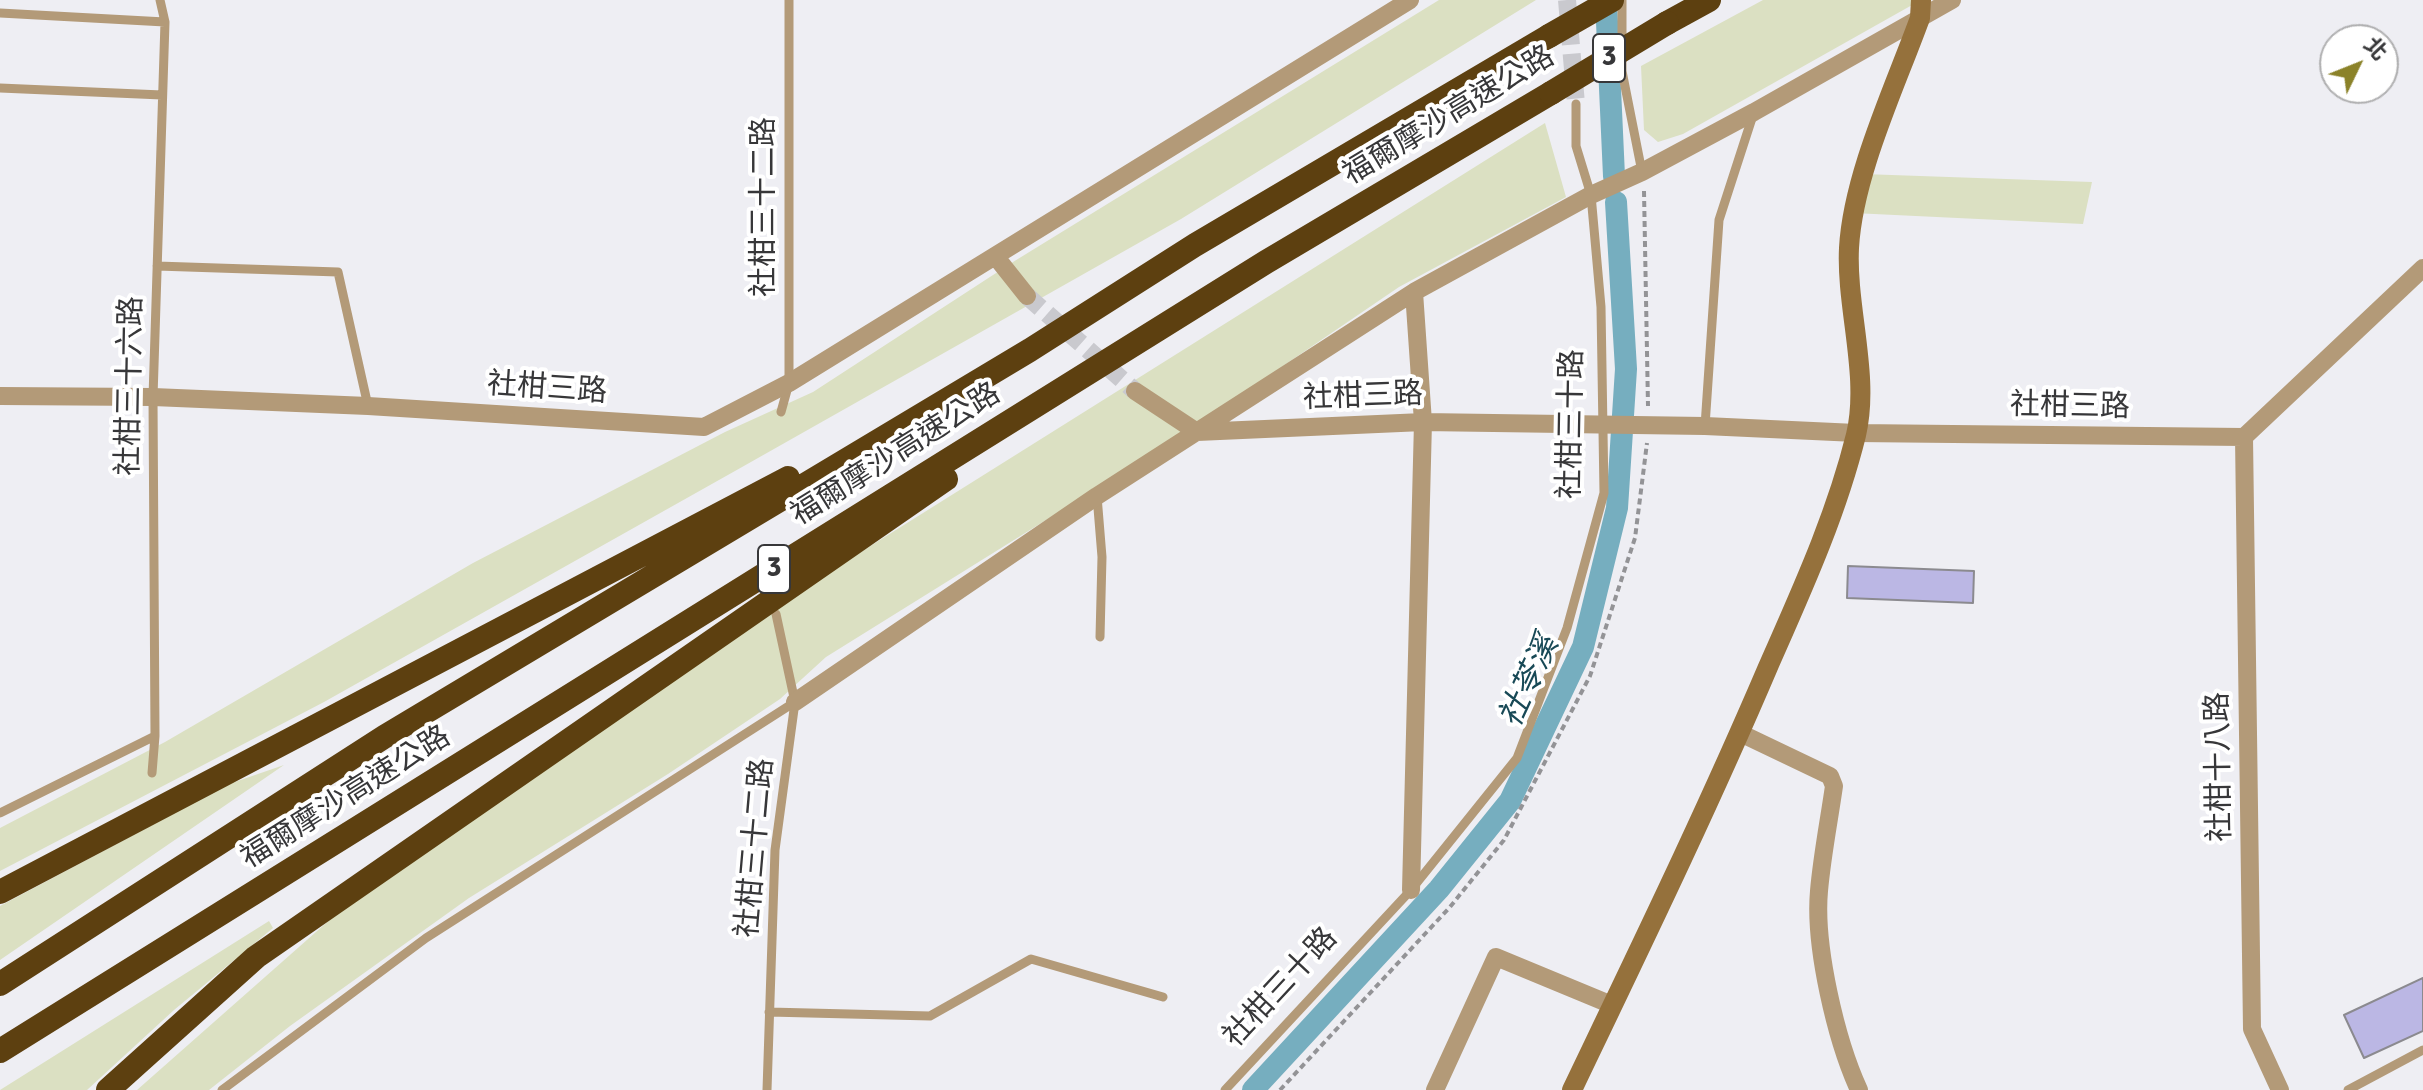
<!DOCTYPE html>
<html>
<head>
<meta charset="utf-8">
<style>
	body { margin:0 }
	#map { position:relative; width:2423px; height:1090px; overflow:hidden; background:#eeeef3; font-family:Signika,"Noto Sans TC",sans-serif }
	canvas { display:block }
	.north { position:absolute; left:2319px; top:24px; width:80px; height:80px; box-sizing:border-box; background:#fff; border:2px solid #afafb0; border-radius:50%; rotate:47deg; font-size:22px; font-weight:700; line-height:32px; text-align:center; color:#373739 }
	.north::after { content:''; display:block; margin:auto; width:28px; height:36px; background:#8b8229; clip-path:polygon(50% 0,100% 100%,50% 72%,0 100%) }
</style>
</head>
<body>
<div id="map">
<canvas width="2423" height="1090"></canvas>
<div class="north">北</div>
</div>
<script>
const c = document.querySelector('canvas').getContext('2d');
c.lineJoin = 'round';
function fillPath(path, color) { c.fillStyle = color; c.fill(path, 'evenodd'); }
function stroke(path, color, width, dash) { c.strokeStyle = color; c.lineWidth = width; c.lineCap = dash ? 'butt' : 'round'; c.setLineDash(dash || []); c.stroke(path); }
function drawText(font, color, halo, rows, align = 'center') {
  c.font = font + ' Signika,"Noto Sans TC",sans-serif'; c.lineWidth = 8; c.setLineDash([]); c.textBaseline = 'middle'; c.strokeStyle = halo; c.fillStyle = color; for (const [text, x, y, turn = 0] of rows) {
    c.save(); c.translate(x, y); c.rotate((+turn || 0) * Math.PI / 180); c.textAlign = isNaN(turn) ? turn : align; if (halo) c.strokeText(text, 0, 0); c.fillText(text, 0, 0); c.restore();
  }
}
const green = new Path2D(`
	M1439,0H1536L1181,219L735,471L324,702L0,871V828L165,742L473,563L725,432L813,392L1013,262Z
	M1763,0H1921L1683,134L1658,142L1644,130L1641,66Z
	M1545,123L1566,197L1399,287L1173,441L826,657L780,699L668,774L469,898L290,1026L209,1090H137L359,894L679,666Z
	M1863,174L2092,182L2083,224L1853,213Z
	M284,765L0,960V906L229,784Z
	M269,921L273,928L174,1010L87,1090H0Z`);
const canal = new Path2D(`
	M1606,0L1614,176
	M1253,1090L1439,889L1510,801L1583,647L1617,508L1626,369L1616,202`);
const building = new Path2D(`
	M1848,566L1974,571L1973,603L1847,598Z
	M2423,978V1031L2364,1058L2344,1015Z`);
const streetTunnel = new Path2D(`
	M1567,0L1576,104
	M1027,296L1135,391`);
const path = new Path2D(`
	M1644,191L1648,406
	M1280,1090L1450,907L1504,840L1590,676L1635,538L1647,443`);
const lane = new Path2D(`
	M1622,0V71L1642,172
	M0,13L165,22
	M0,88L162,95
	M157,266L338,272L368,406
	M781,412L789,383V0
	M1705,426L1719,220L1753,115
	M1097,496L1102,557L1100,637
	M152,773L155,736L153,397L165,22L160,0
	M0,813L155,736
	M769,1012L930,1016L1031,959L1163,997
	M222,1090L426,938L795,702
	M767,1090L775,850L795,702L776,614
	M1225,1090L1411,890L1517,758L1567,628L1604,493L1601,307L1591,195L1576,146V104
	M2348,1090L2423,1050`);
const street = new Path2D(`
	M996,257L1027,296
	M1135,391L1197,432L1423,422L1705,426L1856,433L2244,437L2423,268
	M0,396L153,397L368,406L704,427L789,383L1410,0
	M2244,437L2252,1029L2280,1090
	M795,702L1097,496L1414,292L1591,195L1642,172L1754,112L1952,0
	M1740,733L1830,776L1834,786C1829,821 1822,856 1819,891C1814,946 1836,1040 1859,1090
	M1411,890L1423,422L1414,292
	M1435,1090L1496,957L1612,1005`);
const secondary = new Path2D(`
	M1572,1090C1639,950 1707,810 1768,667C1801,592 1836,516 1856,435C1870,376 1846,308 1849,248C1853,175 1895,87 1920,18L1921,0`);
const highway = new Path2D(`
	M1667,23L1709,0
	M0,892L788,478
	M0,984L384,737L1030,350L1195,245L1549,36
	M0,1051L1266,262L1551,93
	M108,1090L256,957L946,479`);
const highwayBridge = new Path2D(`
	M1549,36L1612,0
	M1551,93L1667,23`);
const shields = [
	[1609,58,32],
	[774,569,32]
];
const shieldNames = [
	["3",1609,58],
	["3",774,569]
];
const streetNames = [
	["福爾摩沙高速公路",1449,116,-31],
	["社柑三十二路",765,207,-90],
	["社柑三十六路",131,386,-89],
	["社柑三路",547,389,4],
	["社柑三路",1363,397,-2],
	["社柑三路",2070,407,1],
	["社柑三十路",1572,424,-89],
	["福爾摩沙高速公路",896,455,-32],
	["社柑十八路",2220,767,-91],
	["福爾摩沙高速公路",346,798,-32],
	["社柑三十二路",756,848,-85],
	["社柑三十路",1281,988,-47]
];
const waterNames = [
	["社苓溪",1530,682,-65]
];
fillPath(green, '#dbe0c2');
stroke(canal, '#76aebf', 22);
fillPath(building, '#bbb7e4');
stroke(building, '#8b8a8f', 2);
stroke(streetTunnel, '#c9c9ce', 18, [18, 9]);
stroke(path, '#939396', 4, [6, 4]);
stroke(lane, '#b39a78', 9);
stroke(street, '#b39a78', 18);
stroke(secondary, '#95713c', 20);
stroke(highway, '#5d4010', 24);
stroke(highwayBridge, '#5d4010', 24);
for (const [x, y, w] of shields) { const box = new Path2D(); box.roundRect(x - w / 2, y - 24, w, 48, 6); c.fillStyle = '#fff'; c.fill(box); stroke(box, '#373739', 2); }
drawText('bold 28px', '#373739', null, shieldNames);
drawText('30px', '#373739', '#fff', streetNames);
drawText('italic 32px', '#184956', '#fff', waterNames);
</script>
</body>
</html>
